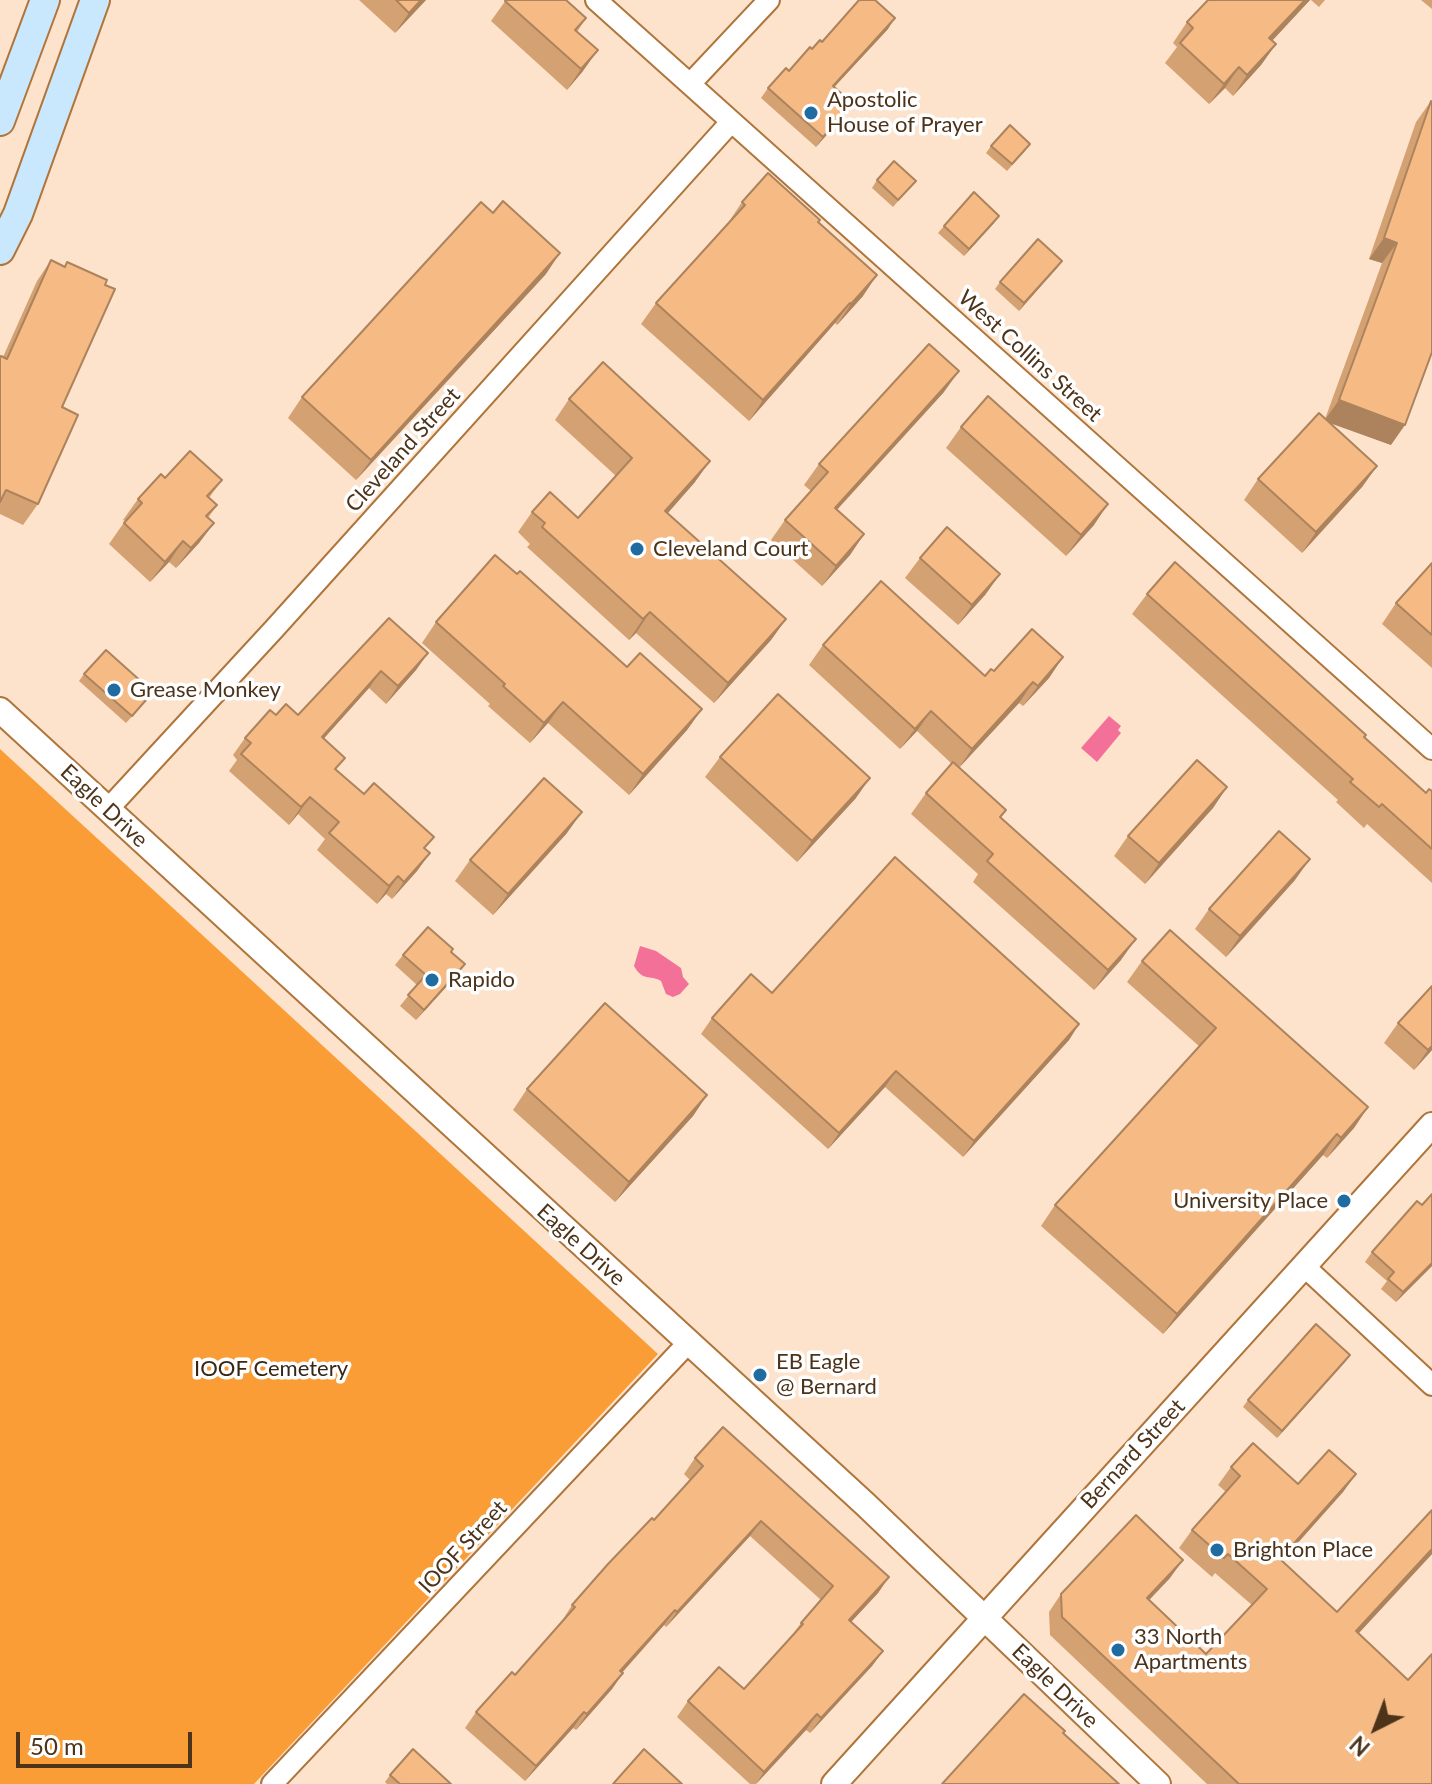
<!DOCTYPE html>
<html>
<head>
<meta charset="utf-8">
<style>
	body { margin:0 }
	#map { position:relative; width:1432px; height:1784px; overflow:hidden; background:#fde3cc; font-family:Lato,sans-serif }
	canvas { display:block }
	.north { position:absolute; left:1336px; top:1688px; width:80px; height:80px; -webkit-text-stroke:6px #fff; paint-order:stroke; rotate:222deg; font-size:22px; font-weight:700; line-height:32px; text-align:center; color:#4c331a }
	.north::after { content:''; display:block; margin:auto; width:28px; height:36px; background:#4c331a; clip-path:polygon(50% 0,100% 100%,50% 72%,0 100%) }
	.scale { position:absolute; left:16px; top:1732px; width:176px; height:36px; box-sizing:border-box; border:4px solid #4c331a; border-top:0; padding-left:10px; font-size:24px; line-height:28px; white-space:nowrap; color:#4c331a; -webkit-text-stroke:6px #fff; paint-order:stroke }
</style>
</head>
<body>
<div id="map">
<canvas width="1432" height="1784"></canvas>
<div class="north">N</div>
<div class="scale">50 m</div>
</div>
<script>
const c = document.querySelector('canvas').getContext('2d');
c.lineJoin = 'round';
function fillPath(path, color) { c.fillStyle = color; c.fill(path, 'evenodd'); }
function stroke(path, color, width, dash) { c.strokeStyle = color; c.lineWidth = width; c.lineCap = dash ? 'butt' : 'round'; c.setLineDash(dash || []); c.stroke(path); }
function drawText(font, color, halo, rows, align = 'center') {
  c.font = font + ' Lato,sans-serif'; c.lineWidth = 7; c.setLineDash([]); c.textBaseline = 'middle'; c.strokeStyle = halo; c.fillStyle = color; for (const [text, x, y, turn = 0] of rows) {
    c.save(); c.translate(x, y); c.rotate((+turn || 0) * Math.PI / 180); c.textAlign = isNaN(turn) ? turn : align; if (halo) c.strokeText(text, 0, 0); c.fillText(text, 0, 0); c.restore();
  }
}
const green = new Path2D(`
	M0,749L658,1354L254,1784H0Z`);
const water = new Path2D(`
	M1109,716L1121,726L1118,730L1121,733L1097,762L1081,748Z
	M640,946L656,951L681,968L683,977L689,984L680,994L673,997L666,994L661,981C649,974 643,982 634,966Z`);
const minor = new Path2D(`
	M596,0L1432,749
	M690,84L769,0
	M109,808L275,628L731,122
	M1305,1267L1432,1385
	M272,1784L688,1343`);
const tertiary = new Path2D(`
	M0,710L865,1504L1158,1784
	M834,1784L1432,1125`);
const secondary = new Path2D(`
	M0,121L45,0
	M0,250L18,214L95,0`);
const wall = new Path2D(`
	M359,0H426L395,33Z
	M506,0L586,18L577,32L583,71L567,90L491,21Z
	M1208,0H1310L1272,41L1276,44L1261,65L1233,96L1225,88L1209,104L1165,63L1177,47L1173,43L1187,22Z
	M1311,0H1325L1319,7Z
	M1421,0H1432V9Z
	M888,29L834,87L845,114L816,147L761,98L768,88L789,71L812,49L822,42Z
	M1431,101L1391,445L1329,422L1377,466L1362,487L1302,553L1244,500L1258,479L1325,419L1382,263L1369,259L1416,122Z
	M991,146L1025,151L1007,171L986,153Z
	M877,180L916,181L893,207L872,188Z
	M742,202L818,222L863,296L837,325L835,323L749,421L641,324L656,303L728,223Z
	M994,223L964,256L938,233L944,226Z
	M51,260L64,266L67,262L62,407L38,504L23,525L0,514V356L3,357L37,281Z
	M1062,261L1019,311L995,289L1000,282Z
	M546,274L356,480L288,418L302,397Z
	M944,392L837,510L864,534L850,555L822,586L771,540L785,520L811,491L804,485L819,464Z
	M569,399L695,482L668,513L786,619L771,640L714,703L636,633L629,640L527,547L530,544L518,532L532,512L578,518L616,476L555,420Z
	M961,427L1094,525L1066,556L946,448Z
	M165,478L222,480L209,498L217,505L208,518L214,523L199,543L176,568L169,562L150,582L109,544L125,521L123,520L138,499Z
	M920,558L1000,574L985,595L958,625L905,578Z
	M1432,563V668L1382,624L1396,603Z
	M517,574L627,667L702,709L687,730L629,795L548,723L530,743L488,706L490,704L422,643L436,622Z
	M1147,594L1364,737L1426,793L1432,791V883L1367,824L1364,828L1336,802L1338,800L1132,614Z
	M389,618L428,653L416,670L386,704L369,688L324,738L337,770L430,853L417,871L392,899L386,894L377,904L317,850L325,839L298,814L289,825L229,771L237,760L233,755L245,738L276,715H298Z
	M823,645L985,676L994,671L1063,657L1049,678L1023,706L1019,703L959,767L1006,810L1001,817L1121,960L1094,990L973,882L978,874L911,814L926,793L952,764L917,731L900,749L809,665Z
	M84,674L148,699L126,723L79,681Z
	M720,757L856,798L797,862L705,777Z
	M1227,787L1213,808L1145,884L1114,856L1128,836Z
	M567,833L493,915L455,881L470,860Z
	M1295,880L1226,957L1195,929L1209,909Z
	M403,955L457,975L416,1020L400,1006L417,985L395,965Z
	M1142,961L1368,1107L1354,1128L1327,1158L1323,1155L1163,1334L1041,1226L1055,1205L1200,1047L1127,982Z
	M772,993L1079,1024L1069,1040L963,1157L885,1087L828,1149L701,1034L712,1018Z
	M1398,1023L1432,1050L1414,1070L1384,1043Z
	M527,1089L707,1095L693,1116L615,1202L513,1110Z
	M1372,1252L1432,1266L1396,1302L1381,1289L1387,1281L1365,1262Z
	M1345,1362L1277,1438L1243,1407L1248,1400Z
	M695,1458L889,1577L878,1593L851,1622L883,1651L872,1666L810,1733L806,1730L756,1784H750L677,1717L688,1701L744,1689L790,1638L801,1623L821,1600L750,1536L666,1627L664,1625L622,1673H623L612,1689L576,1730L573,1728L525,1781L465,1728L476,1712L515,1675L563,1622L562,1621L572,1605L654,1520L690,1480L684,1474Z
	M1231,1467L1298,1484L1356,1474L1343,1492L1282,1561L1337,1612L1432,1510V1554L1359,1633L1432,1784H1207L1050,1635L1049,1612L1061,1594L1170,1578L1149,1600L1206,1654L1252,1605L1215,1573L1212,1577L1179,1548L1192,1530L1226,1492L1218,1485Z
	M390,1775L451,1784H387L385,1782Z`);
const shadedWall = new Path2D(`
	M421,0H426L395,33L409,13Z
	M1305,0H1310L1255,59L1269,38Z
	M895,18L888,29L826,96L833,86Z
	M1276,44L1261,65L1233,96L1247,75Z
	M598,50L583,71L567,90L581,69Z
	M1239,67L1225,88L1209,104L1224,84Z
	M853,104L845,114L816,147L823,137Z
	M999,216L994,223L964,256L969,249Z
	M1384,238L1397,243L1382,263L1369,259Z
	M560,253L546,274L356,480L371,460Z
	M1062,261L1057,268L1019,311L1024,303Z
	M877,275L863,296L837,325L851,304Z
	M850,303L835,323L749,421L763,400Z
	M959,371L944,392L820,528L835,508Z
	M1339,400L1405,425L1391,445L1324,421Z
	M710,461L695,482L651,532L665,511Z
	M1377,466L1362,487L1302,553L1316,532Z
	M1108,504L1094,525L1066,556L1081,535Z
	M214,523L199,543L176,568L191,548Z
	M864,534L850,555L822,586L836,566Z
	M183,541L169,562L150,582L165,562Z
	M1000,574L985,595L958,625L972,605Z
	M650,612L636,633L629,640L643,619Z
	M786,619L771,640L714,703L728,683Z
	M428,653L416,670L386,704L398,686Z
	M1063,657L1049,678L1023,706L1038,686Z
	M381,671L369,688L310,754L322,737Z
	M1033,682L1019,703L958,769L972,749Z
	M563,702L548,723L530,743L544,723Z
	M702,709L687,730L629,795L643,774Z
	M931,711L917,731L900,749L915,729Z
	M870,778L856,798L797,862L812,841Z
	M1227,787L1213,808L1145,884L1159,863Z
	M310,797L298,814L289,825L301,807Z
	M582,812L567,833L493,915L508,894Z
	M430,853L417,871L392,899L404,882Z
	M1310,859L1295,880L1226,957L1240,936Z
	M398,876L386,894L377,904L389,886Z
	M1136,939L1121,960L1094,990L1108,970Z
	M465,964L457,975L416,1020L424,1010Z
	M1079,1024L1069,1040L963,1157L974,1141Z
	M1432,1046V1050L1414,1070L1428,1050Z
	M896,1071L885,1087L828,1149L839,1133Z
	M707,1095L693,1116L615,1202L629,1182Z
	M1368,1107L1354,1128L1327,1158L1341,1138Z
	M1337,1134L1323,1155L1163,1334L1177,1314Z
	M1432,1263V1266L1396,1302L1403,1292Z
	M1350,1355L1345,1362L1277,1438L1282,1431Z
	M1356,1474L1343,1492L1267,1577L1280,1559Z
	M761,1521L750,1536L666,1627L677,1612Z
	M1432,1549V1554L1344,1649L1356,1631Z
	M1183,1560L1170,1578L1134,1616L1147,1598Z
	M889,1577L878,1593L838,1636L849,1620Z
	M675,1610L664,1625L609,1687L620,1671Z
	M883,1651L872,1666L810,1733L821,1718Z
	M623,1673L612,1689L576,1730L587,1714Z
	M584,1712L573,1728L525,1781L536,1766Z
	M817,1714L806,1730L756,1784L764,1772Z`);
const building = new Path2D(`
	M396,0H421L409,13Z
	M506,0H566L586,18L575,30L598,50L581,69L505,1Z
	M859,0H875L895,18L833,86L853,104L823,137L768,88L786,68L789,71L810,47L812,49L820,40L822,42Z
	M1208,0H1305L1269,38L1276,44L1247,75L1239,67L1224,84L1180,43L1193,28L1187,22Z
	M1431,101L1432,102V352L1405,425L1339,400L1397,243L1384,238Z
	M1010,125L1030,144L1012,164L991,146Z
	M894,161L916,181L898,200L877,180Z
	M768,173L820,220L818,222L877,275L851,304L850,303L763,400L656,303L745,205L742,202Z
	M974,192L999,216L969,249L944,226Z
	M503,201L560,253L371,460L302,397L481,202L493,213Z
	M1038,239L1062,261L1024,303L1000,282Z
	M51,260L65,267L67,262L107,280L105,285L115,289L62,407L78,415L38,504L6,490L0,502V357L1,356L7,359Z
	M929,344L959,371L835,508L864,534L836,566L785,520L828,472L819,464Z
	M603,362L710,461L665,511L786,619L728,683L650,612L643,619L542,527L545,523L532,512L550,492L578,518L632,458L569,399Z
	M988,396L1108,504L1081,535L961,427Z
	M1319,413L1377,466L1316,532L1258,479Z
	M190,451L222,480L207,496L217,505L206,516L214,523L191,548L183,541L165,562L124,523L142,503L138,499L161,474L165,478Z
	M947,527L1000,574L972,605L920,558Z
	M495,555L517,574L520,571L627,667L640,653L702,709L643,774L563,702L544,723L503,686L505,684L436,622Z
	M1175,562L1366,735L1364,737L1426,793L1429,789L1432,791V849L1382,804L1379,807L1350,782L1353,779L1147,594Z
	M1432,563V635L1396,603Z
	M881,581L985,676L991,669L994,671L1032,629L1063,657L1038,686L1033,682L972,749L931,711L915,729L823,645Z
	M389,618L428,653L398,686L381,671L322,737L345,758L335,769L364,794L374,783L434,837L424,848L430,853L404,882L398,876L389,886L329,833L339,822L310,797L301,807L241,754L251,743L245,738L270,710L276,715L286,704L298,715Z
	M106,650L153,692L132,716L84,674Z
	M778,694L870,778L812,841L720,757Z
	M1197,760L1227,787L1159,863L1128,836Z
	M953,762L1006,810L1000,817L1136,939L1108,970L987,861L993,854L926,793Z
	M544,778L582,812L508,894L470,860Z
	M1279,831L1310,859L1240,936L1209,909Z
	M895,857L1079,1024L974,1141L896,1071L839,1133L712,1018L751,974L772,993Z
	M428,927L453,949L451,952L465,964L424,1010L408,995L426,975L403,955Z
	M1170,930L1368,1107L1341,1138L1337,1134L1177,1314L1055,1205L1216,1028L1142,961Z
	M1432,986V1046L1428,1050L1398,1023Z
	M605,1003L707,1095L629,1182L527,1089Z
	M1432,1194V1263L1403,1292L1388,1279L1394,1272L1372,1252L1417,1201L1422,1205Z
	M1316,1324L1350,1355L1282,1431L1248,1400Z
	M723,1427L889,1577L849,1620L883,1651L821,1718L817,1714L764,1772L688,1701L719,1667L744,1689L803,1624L801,1623L833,1586L761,1521L677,1612L675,1610L620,1671L623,1673L587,1714L584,1712L536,1766L476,1712L512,1672L515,1675L575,1607L572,1605L608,1564L652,1518L654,1520L703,1466L695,1458Z
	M1253,1443L1298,1484L1329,1450L1356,1474L1280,1559L1337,1612L1432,1510V1549L1356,1631L1408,1680L1432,1654V1784H1239L1062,1617L1061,1594L1136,1515L1183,1560L1147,1598L1206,1654L1267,1589L1228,1554L1224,1558L1192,1530L1240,1476L1231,1467Z
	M1024,1694L1065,1731L1063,1733L1119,1784H942Z
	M413,1749L451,1784H400L390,1775Z
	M644,1749L682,1784H613Z`);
const markers = [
	[811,113,8,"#206b9f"],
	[637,549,8,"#206b9f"],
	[114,690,8,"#206b9f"],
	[432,980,8,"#206b9f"],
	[1344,1201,8,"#206b9f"],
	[760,1375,8,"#206b9f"],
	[1217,1550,8,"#206b9f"],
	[1118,1650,8,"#206b9f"]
];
const poiNames = [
	["Apostolic",827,100],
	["House of Prayer",827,125],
	["Cleveland Court",653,549],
	["Grease Monkey",130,690],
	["Rapido",448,980],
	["University Place",1328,1201,"right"],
	["EB Eagle",776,1362],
	["@ Bernard",776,1387],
	["Brighton Place",1233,1550],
	["33 North",1134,1637],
	["Apartments",1134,1662]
];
const streetNames = [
	["West Collins Street",1030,356,42],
	["Cleveland Street",403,450,-48],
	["Eagle Drive",104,806,43],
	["Eagle Drive",581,1245,42],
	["Bernard Street",1133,1454,-47],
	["IOOF Street",463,1547,-47],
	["Eagle Drive",1055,1686,44]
];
const parkNames = [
	["IOOF Cemetery",271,1369]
];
fillPath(green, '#fb9d36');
fillPath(water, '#f37198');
stroke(minor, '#af753b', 24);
stroke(tertiary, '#af753b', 28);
stroke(secondary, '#af753b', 32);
stroke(minor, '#fff', 20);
stroke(tertiary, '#fff', 24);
stroke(secondary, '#c9e8fe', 28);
fillPath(wall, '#d4a172');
fillPath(shadedWall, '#ac835d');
fillPath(building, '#f6bb85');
stroke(building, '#ac835d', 2);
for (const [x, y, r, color] of markers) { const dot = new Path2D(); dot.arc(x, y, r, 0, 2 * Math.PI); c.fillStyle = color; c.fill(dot); stroke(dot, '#fff', 3); }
drawText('22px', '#4c331a', '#fff', poiNames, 'left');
drawText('22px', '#4c331a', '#fff', streetNames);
drawText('22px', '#392716', '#fff', parkNames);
</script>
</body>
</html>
